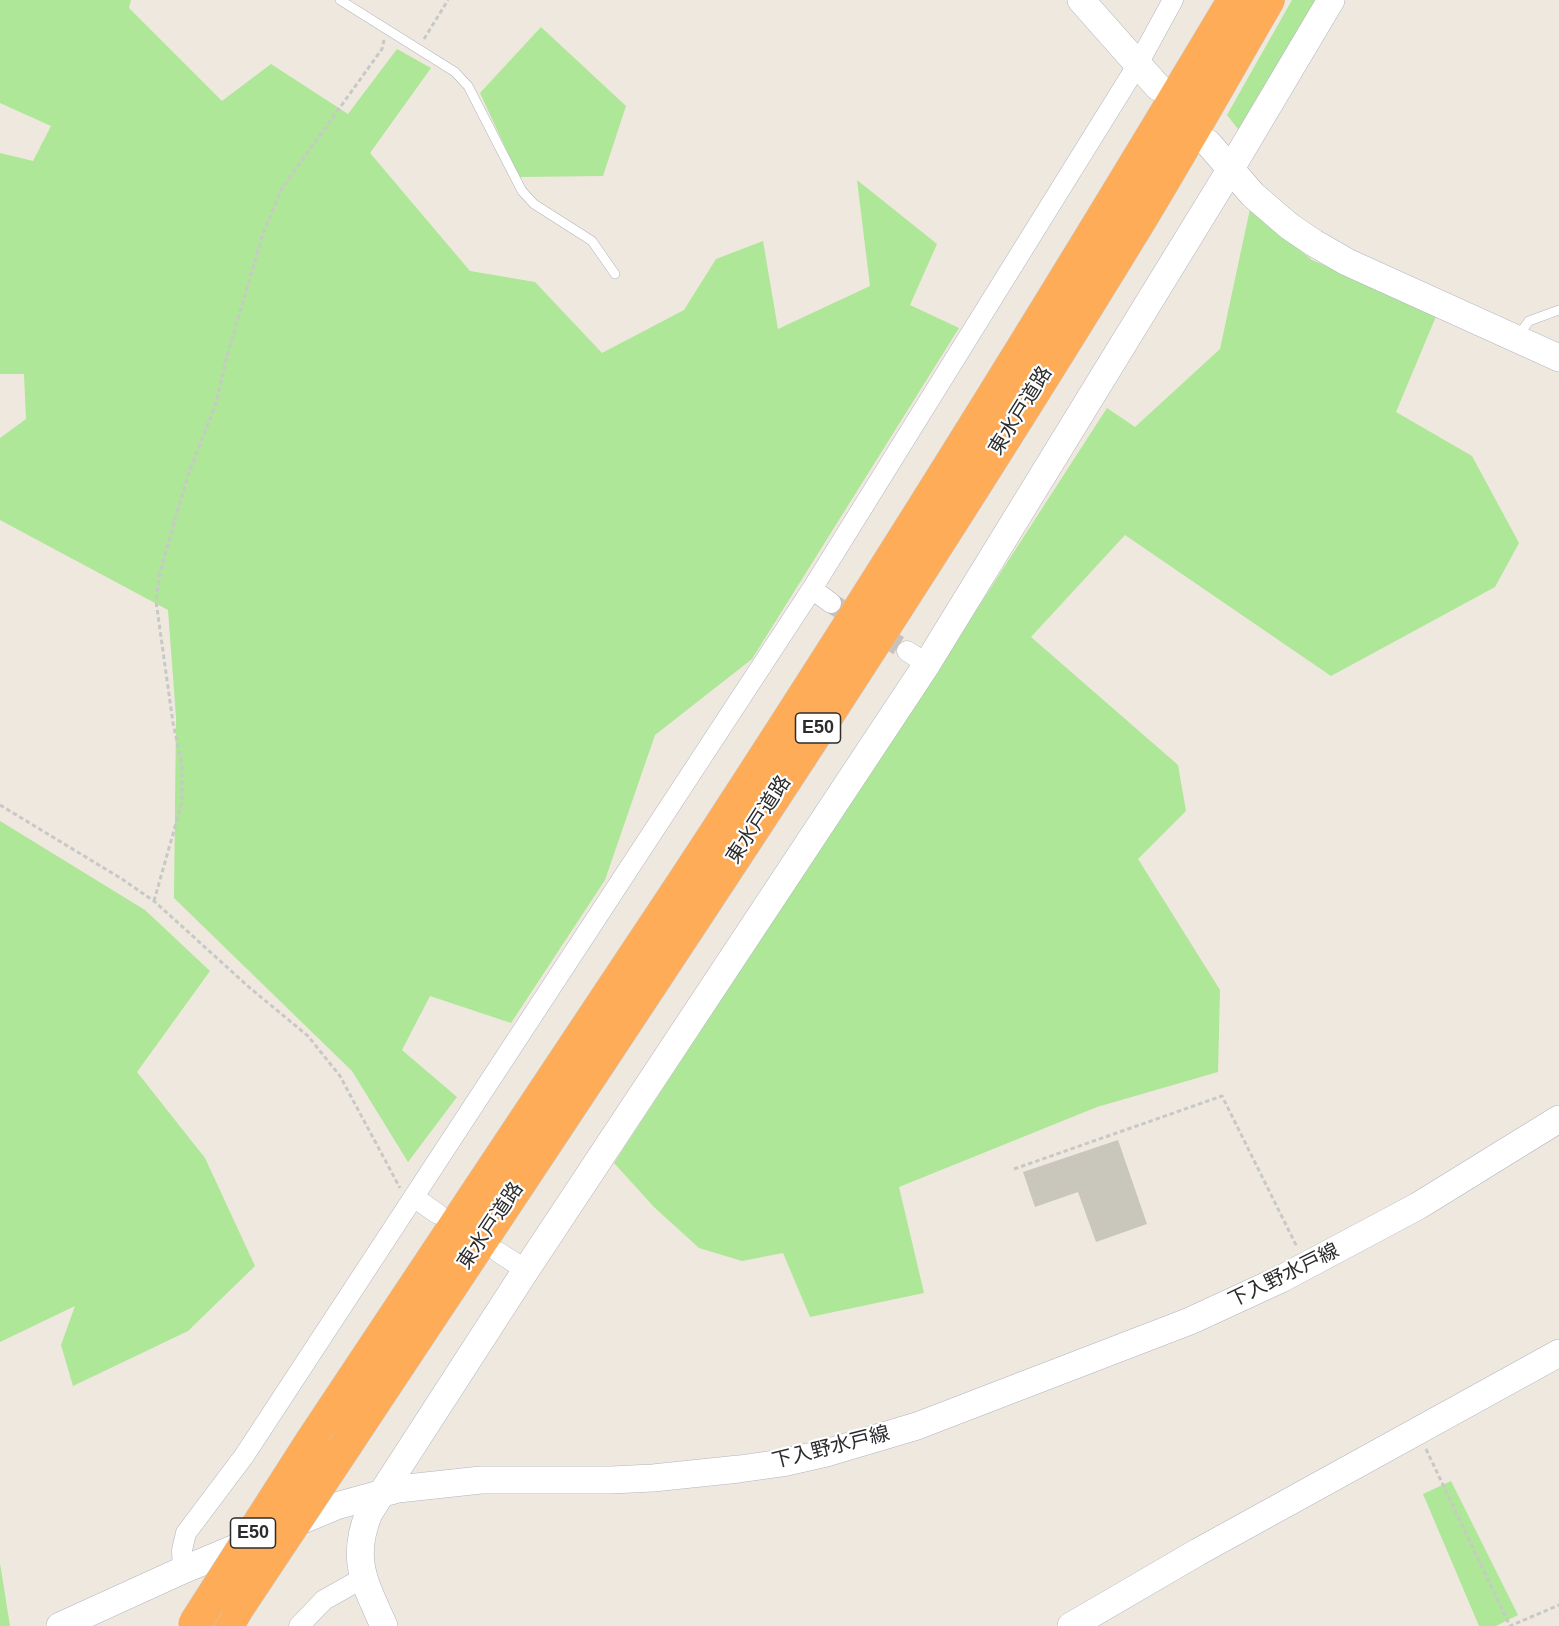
<!DOCTYPE html>
<html>
<head>
<meta charset="utf-8">
<style>
	body { margin:0 }
	canvas { display:block; background:#eee8de }
</style>
</head>
<body>
<canvas width="1559" height="1626"></canvas>
<script>
const c = document.querySelector('canvas').getContext('2d');
c.lineJoin = 'round';
function fillPath(path, color) { c.fillStyle = color; c.fill(path, 'evenodd'); }
function stroke(path, color, width, dash) { c.strokeStyle = color; c.lineWidth = width; c.lineCap = dash ? 'butt' : 'round'; c.setLineDash(dash || []); c.stroke(path); }
function drawText(font, color, halo, rows, align = 'center') {
  c.font = font + ' Helvetica,"Noto Sans JP",sans-serif'; c.lineWidth = 4.5; c.setLineDash([]); c.textBaseline = 'middle'; c.strokeStyle = halo; c.fillStyle = color; for (const [text, x, y, turn = 0] of rows) {
    c.save(); c.translate(x, y); c.rotate((+turn || 0) * Math.PI / 180); c.textAlign = isNaN(turn) ? turn : align; if (halo) c.strokeText(text, 0, 0); c.fillText(text, 0, 0); c.restore();
  }
}
const green = new Path2D(`
	M0,0H131L129,8L222,101L271,64L348,114L397,49L431,68L370,153L470,271L535,282L602,353L684,310L716,259L763,241L778,329L870,286L857,180L937,244L910,305L959,328L752,659L655,735L605,880L511,1023L430,996L402,1050L457,1097L408,1162L352,1071L174,898L176,717L168,610L0,520V438L26,419L24,374H0V153L33,161L51,126L0,103Z
	M1292,0H1319L1242,134L1227,115Z
	M541,27L626,106L603,176L519,177L480,93Z
	M1250,209L1312,260L1437,314L1396,412L1472,456L1519,543L1495,587L1331,676L1125,535L1031,637L1178,765L1186,811L1138,859L1220,990L1218,1072L1097,1107L899,1187L924,1293L810,1317L783,1253L742,1261L699,1248L654,1207L614,1163L935,674L1107,408L1135,427L1220,349Z
	M0,821L145,910L210,971L137,1072L205,1158L255,1266L188,1331L73,1386L61,1345L75,1306L0,1342Z
	M1451,1481L1518,1615L1496,1626H1479L1423,1494Z
	M0,1563L10,1626H0Z`);
const building = new Path2D(`
	M1118,1140L1147,1224L1096,1242L1078,1192L1035,1207L1023,1172Z`);
const streetTunnel = new Path2D(`
	M831,603L907,651`);
const path = new Path2D(`
	M424,39L448,0
	M0,805L122,879L154,901L250,988L308,1036L340,1076L400,1188
	M154,901L182,802V765L173,723L156,601L160,572L188,475L216,403L227,356L263,234L282,188L382,49L384,40
	M1014,1169L1222,1096L1297,1247
	M1426,1449L1510,1626L1559,1605`);
const lane = new Path2D(`
	M340,0L455,72L468,86L522,191L534,204L592,241L615,274
	M1517,337L1529,321L1559,310`);
const street = new Path2D(`
	M812,589L831,603
	M907,651L927,664
	M415,1198L438,1214
	M498,1252L526,1270
	M183,1570L182,1550L186,1533L244,1456L812,589L1138,64L1173,0
	M299,1626L324,1600L363,1578`);
const secondary = new Path2D(`
	M1081,0L1158,87
	M1208,143L1253,195L1289,226L1314,243L1347,262L1559,358
	M60,1626L183,1570L336,1506L398,1489L481,1480H611L653,1478L739,1469L782,1463L826,1453L917,1426L1190,1321L1281,1279L1418,1206L1559,1119
	M384,1626C365,1583 350,1560 369,1513L526,1270L927,664L1230,170L1331,0
	M1071,1626L1198,1552L1559,1353`);
const highway = new Path2D(`
	M312,1441C435,1255 560,1070 683,883C873,593 1056,298 1234,0
	M347,1443C611,1044 879,647 1129,238C1177,160 1222,79 1268,0
	M227,1626L238,1607`);
const highwayBridge = new Path2D(`
	M238,1607L347,1443
	M195,1624L312,1441`);
const shields = [
	[818,728,45],
	[253,1533,45]
];
const shieldNames = [
	["E50",818,728],
	["E50",253,1533]
];
const streetNames = [
	["東水戸道路",1021,411,-58],
	["東水戸道路",759,820,-57],
	["東水戸道路",491,1226,-56],
	["下入野水戸線",1284,1276,-26],
	["下入野水戸線",831,1448,-14]
];
fillPath(green, '#ade797');
fillPath(building, '#c9c6bc');
stroke(streetTunnel, '#c7c2ba', 20, [20, 10]);
stroke(lane, '#b2b3c0', 10);
stroke(street, '#b2b3c0', 21);
stroke(secondary, '#b2b3c0', 28);
stroke(highway, '#c8c8c8', 34);
stroke(path, '#c8c8c8', 3, [4.5, 3]);
stroke(lane, '#fff', 9);
stroke(street, '#fff', 20);
stroke(secondary, '#fff', 27);
stroke(highway, '#ffac58', 33);
stroke(highwayBridge, '#c8c8c8', 34, []);
stroke(highwayBridge, '#ffac58', 33);
for (const [x, y, w] of shields) { const box = new Path2D(); box.roundRect(x - w / 2, y - 15, w, 30, 4.5); c.fillStyle = '#fff'; c.fill(box); stroke(box, '#2c2c2c', 1.5); }
drawText('bold 18px', '#2c2c2c', null, shieldNames);
drawText('20px', '#2c2c2c', '#fff', streetNames);
</script>
</body>
</html>
